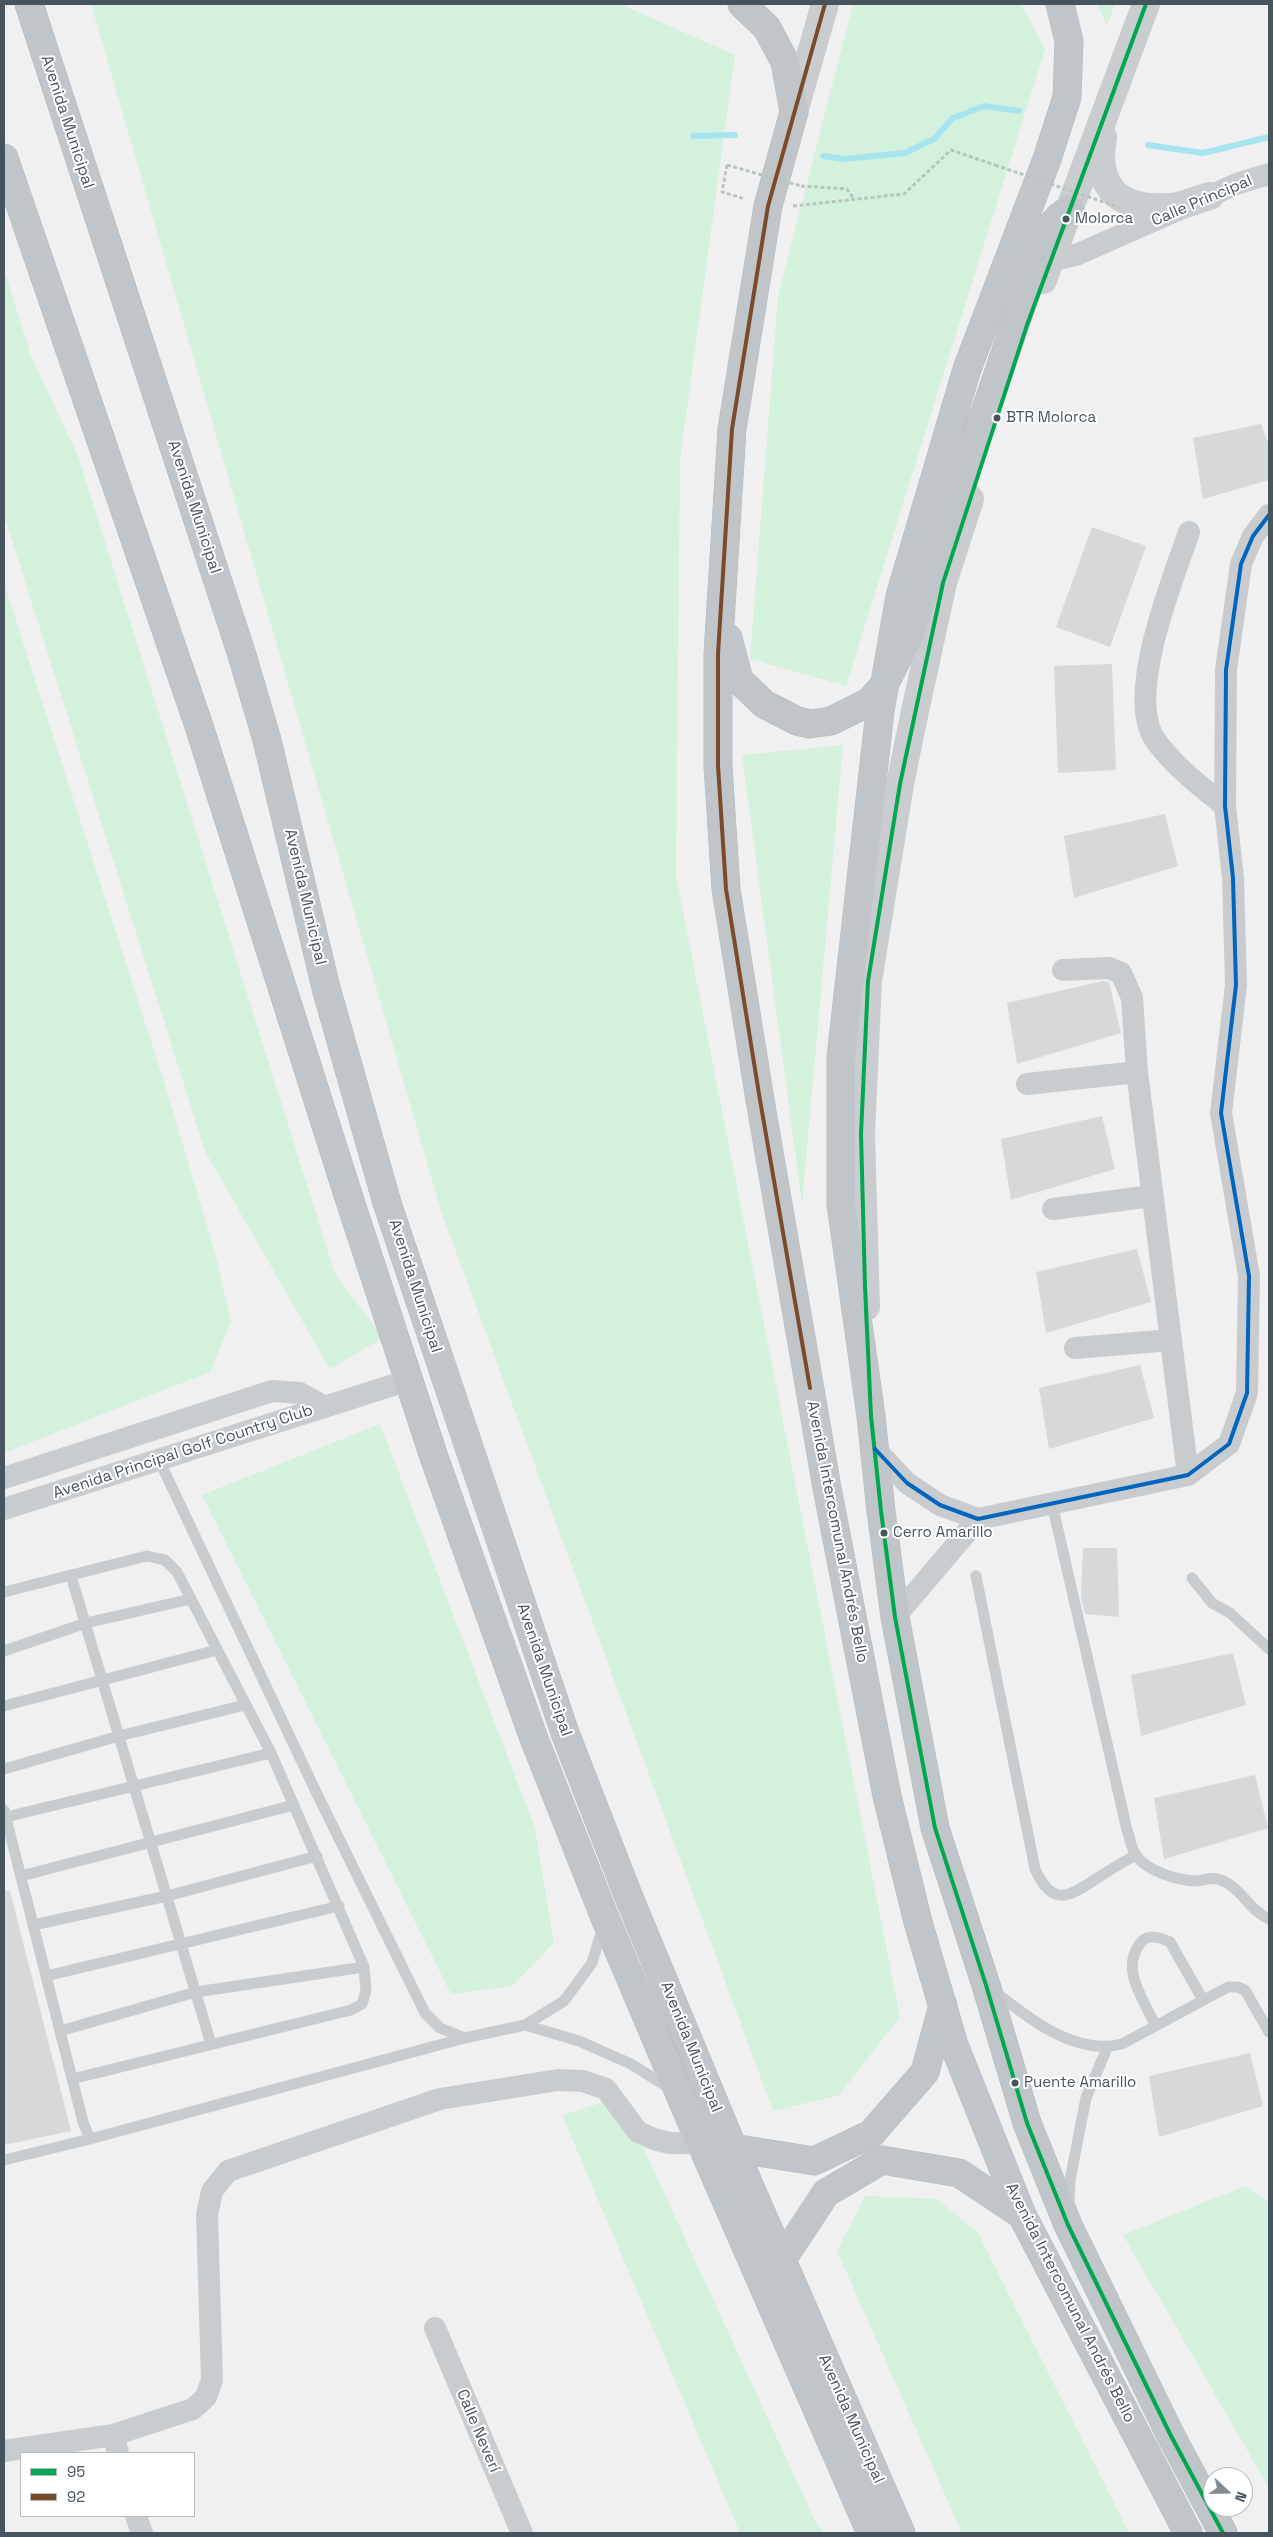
<!DOCTYPE html>
<html>
<head>
<meta charset="utf-8">
<style>
	body { margin:0 }
	#map { position:relative; width:1273px; height:2537px; overflow:hidden; background:#f1f0f0; font-family:"Space Grotesk",sans-serif }
	canvas { display:block }
	.frame { position:absolute; inset:0; border:5px solid #46545e; pointer-events:none }
	.legend { position:absolute; left:20px; top:2452px; width:175px; height:65px; box-sizing:border-box; background:#fff; border:1px solid #b5bbbf; margin:0; padding:6px 9px; list-style:none; font-size:15px; color:#46545e }
	.legend li { display:flex; align-items:center; gap:10px; height:25px }
	.legend b { width:25px; border:1px solid #b5bbbf }
	.north { position:absolute; left:1203px; top:2467px; width:50px; height:50px; box-sizing:border-box; background:#fff; border:1px solid #b5bbbf; border-radius:50%; rotate:111deg; font-size:14px; font-weight:700; line-height:20px; text-align:center; color:#46545e }
	.north::after { content:''; display:block; margin:auto; width:18px; height:22px; background:#828b91; clip-path:polygon(50% 0,100% 100%,50% 72%,0 100%) }
</style>
</head>
<body>
<div id="map">
<canvas width="1273" height="2537"></canvas>
<div class="frame"></div>
<ul class="legend">
<li><b style="height:6px;background:#00a651"></b>95</li>
<li><b style="height:6px;background:#7a4b2a"></b>92</li>
</ul>
<div class="north">N</div>
</div>
<script>
const c = document.querySelector('canvas').getContext('2d');
c.lineJoin = 'round';
function fillPath(path, color) { c.fillStyle = color; c.fill(path, 'evenodd'); }
function stroke(path, color, width, dash) { c.strokeStyle = color; c.lineWidth = width; c.lineCap = dash ? 'butt' : 'round'; c.setLineDash(dash || []); c.stroke(path); }
function drawText(font, color, halo, rows, align = 'center') {
  c.font = font + ' "Space Grotesk",sans-serif'; c.lineWidth = 4; c.setLineDash([]); c.textBaseline = 'middle'; c.strokeStyle = halo; c.fillStyle = color; for (const [text, x, y, turn = 0] of rows) {
    c.save(); c.translate(x, y); c.rotate((+turn || 0) * Math.PI / 180); c.textAlign = isNaN(turn) ? turn : align; if (halo) c.strokeText(text, 0, 0); c.fillText(text, 0, 0); c.restore();
  }
}
const green = new Path2D(`
	M91,4H620L735,55L680,460L676,876L900,2017L839,2095L773,2111L441,1211Z
	M853,4H1021L1045,49L846,686L750,659L778,296Z
	M1097,4H1115L1107,25Z
	M4,269L31,356L78,456L335,1274L383,1338L330,1369L205,1151L4,515Z
	M4,583L165,1085L216,1256L231,1322L210,1372L4,1453Z
	M843,745L802,1204L742,755Z
	M380,1424L535,1828L554,1943L512,1986L451,1994L202,1495Z
	M620,2097L816,2523L825,2533H740L562,2115Z
	M1245,2186L1269,2203V2488L1123,2235Z
	M865,2196L937,2199L978,2233L1129,2533H962L837,2251Z`);
const stream = new Path2D(`
	M693,136L735,135
	M1148,145L1203,153L1269,137
	M823,156L844,159L905,153L934,139L953,118L984,106L1019,111`);
const building = new Path2D(`
	M1261,424L1269,445V480L1203,499L1193,438Z
	M1092,527L1146,546L1110,647L1056,627Z
	M1112,664L1116,770L1058,773L1054,666Z
	M1165,814L1178,866L1074,898L1064,836Z
	M1103,981L1109,982L1121,1033L1017,1064L1007,1003Z
	M1102,1116L1115,1169L1011,1200L1001,1139Z
	M1137,1249L1151,1302L1046,1333L1036,1272Z
	M1140,1365L1154,1418L1049,1449L1039,1388Z
	M1083,1548H1117L1119,1617L1085,1614L1081,1597Z
	M1233,1653L1246,1705L1141,1736L1131,1675Z
	M1255,1775L1268,1828L1164,1859L1154,1798Z
	M4,1891H10L71,2131L4,2145Z
	M1250,2053L1263,2106L1159,2137L1149,2076Z`);
const path = new Path2D(`
	M727,165L722,192L745,199
	M801,186L847,189L854,199
	M793,206L904,194L951,150L995,165`);
const service = new Path2D(`
	M159,1460L318,1796L425,2013L440,2028L465,2038
	M1052,1504L1127,1830C1130,1837 1131,1849 1136,1855C1146,1871 1177,1880 1195,1881C1202,1881 1211,1877 1218,1879C1240,1885 1249,1911 1269,1919
	M71,1576L211,2044
	M976,1576L1035,1869C1053,1909 1070,1896 1099,1877C1111,1869 1123,1862 1136,1855
	M1192,1578L1212,1603L1230,1613L1269,1649
	M4,1592L147,1556L165,1560L177,1572L271,1753L364,1967L366,1991L362,2004L351,2010L72,2079
	M4,1651L86,1623L191,1599
	M4,1706L217,1650
	M4,1769L119,1736L245,1705
	M4,1810L83,2122L90,2139L465,2038L525,2025L564,2001L592,1963L603,1926
	M6,1817L271,1753
	M21,1876L294,1805
	M33,1925L167,1896L317,1856
	M46,1976L339,1906
	M994,1991C1028,2018 1075,2056 1122,2044L1228,1987H1237L1245,1990L1269,2032
	M525,2025L579,2041L631,2064L671,2089
	M1155,2025C1144,2000 1121,1970 1139,1945C1146,1933 1160,1937 1170,1942L1203,2000
	M60,2031L196,1992L364,1967
	M4,2160L90,2139
	M1069,2205L1070,2180L1086,2098L1107,2048`);
const minor = new Path2D(`
	M1050,261L1076,255L1239,183L1269,174
	M1189,532C1173,579 1124,698 1156,741C1174,766 1201,787 1225,806
	M1063,970L1109,968L1121,973L1132,998L1137,1072L1188,1475
	M1027,1084L1137,1072
	M1053,1209L1152,1196
	M1075,1348L1171,1340
	M875,1449L907,1483L940,1505L978,1519L1188,1475L1229,1444L1247,1393L1249,1276L1221,1113L1236,985L1233,878L1225,806L1226,670L1241,564L1253,536L1269,515
	M4,1478L272,1391L300,1393L325,1407
	M4,1509L409,1380
	M895,1617L978,1519
	M435,2328L522,2533
	M113,2435L193,2409L206,2397L212,2380L207,2215L212,2191L228,2171L440,2099L558,2080L583,2081L606,2089L638,2132L654,2139L669,2143H700
	M4,2451L113,2435L118,2453
	M136,2516L142,2533`);
const secondary = new Path2D(`
	M794,112L825,4
	M1103,137C1094,187 1118,210 1169,207C1182,207 1197,199 1210,196
	M1043,280L1146,4
	M866,1307L861,1134L868,981L900,784L915,711L943,583L970,499`);
const trunk = new Path2D(`
	M29,4L242,655L267,740L326,988L387,1203L565,1733L628,1895L733,2148L901,2533
	M742,4L767,28L785,62L794,112L768,206L732,429L718,654V766L726,889L760,1100L827,1488L887,1796L918,1922L954,2045L1022,2215L1188,2533
	M1060,4L1069,41L1067,97L1047,159L967,369L900,596L880,711L841,1057V1204L871,1416L881,1511L895,1617L935,1828L986,1985L1027,2123L1068,2225L1170,2434L1223,2533
	M4,158L199,726L351,1204L434,1457L533,1736L605,1918L680,2095L871,2533
	M728,638L739,680L764,704L797,721L810,724L831,721L869,702L884,685L909,636L1047,230L1059,217L1070,209
	M733,2148L814,2161L871,2134L925,2072L943,2005
	M781,2261L826,2193L882,2160L959,2173L1022,2215`);
const pathBridge = new Path2D(`
	M727,165L801,186
	M995,165L1121,208`);
const bus1 = new Path2D(`
	M1146,4L1027,325L943,583L900,784L868,981L861,1134L865,1287L871,1416L881,1511L895,1617L935,1828L986,1985L1027,2123L1068,2225L1170,2434L1223,2533`);
const bus2 = new Path2D(`
	M810,1388L760,1100L726,889L718,766V654L732,429L768,206L825,4`);
const bus3 = new Path2D(`
	M875,1449L907,1483L940,1505L978,1519L1188,1475L1229,1444L1247,1393L1249,1276L1221,1113L1236,985L1233,878L1225,806L1226,670L1241,564L1253,536L1269,515`);
const markers = [
	[1066,219,4.5,"#46545e"],
	[997,418,4.5,"#46545e"],
	[884,1533,4.5,"#46545e"],
	[1015,2083,4.5,"#46545e"]
];
const busNames = [
	["Molorca",1075,219],
	["BTR Molorca",1006,418],
	["Cerro Amarillo",893,1533],
	["Puente Amarillo",1024,2083]
];
const streetNames = [
	["Avenida Municipal",67,122,72],
	["Calle Principal",1202,201,-23],
	["Avenida Municipal",194,507,72],
	["Avenida Municipal",305,897,77],
	["Avenida Municipal",415,1286,72],
	["Avenida Principal Golf Country Club",183,1452,-18],
	["Avenida Intercomunal Andrés Bello",837,1532,79],
	["Avenida Municipal",544,1670,71],
	["Avenida Municipal",691,2047,68],
	["Avenida Intercomunal Andrés Bello",1070,2303,63],
	["Avenida Municipal",851,2419,66],
	["Calle Neverí",478,2431,67]
];
fillPath(green, '#d3f1dd');
stroke(stream, '#a6e5f0', 6);
fillPath(building, '#d7d8d9');
stroke(trunk, '#b5bbc0', 29);
stroke(path, '#b7c5c0', 3, [4, 2.5]);
stroke(service, '#c9cccf', 11);
stroke(minor, '#c9cccf', 22);
stroke(secondary, '#cacdd0', 28);
stroke(trunk, '#c0c5ca', 28);
stroke(pathBridge, '#b7c5c0', 3, [4, 2.5]);
stroke(bus1, '#00a651', 4);
stroke(bus2, '#7a4b2a', 4);
stroke(bus3, '#0065bd', 4);
for (const [x, y, r, color] of markers) { const dot = new Path2D(); dot.arc(x, y, r, 0, 2 * Math.PI); c.fillStyle = color; c.fill(dot); stroke(dot, '#fff', 2); }
drawText('15px', '#46545e', '#fff', busNames, 'left');
drawText('16px', '#46545e', '#fff', streetNames);
</script>
</body>
</html>
